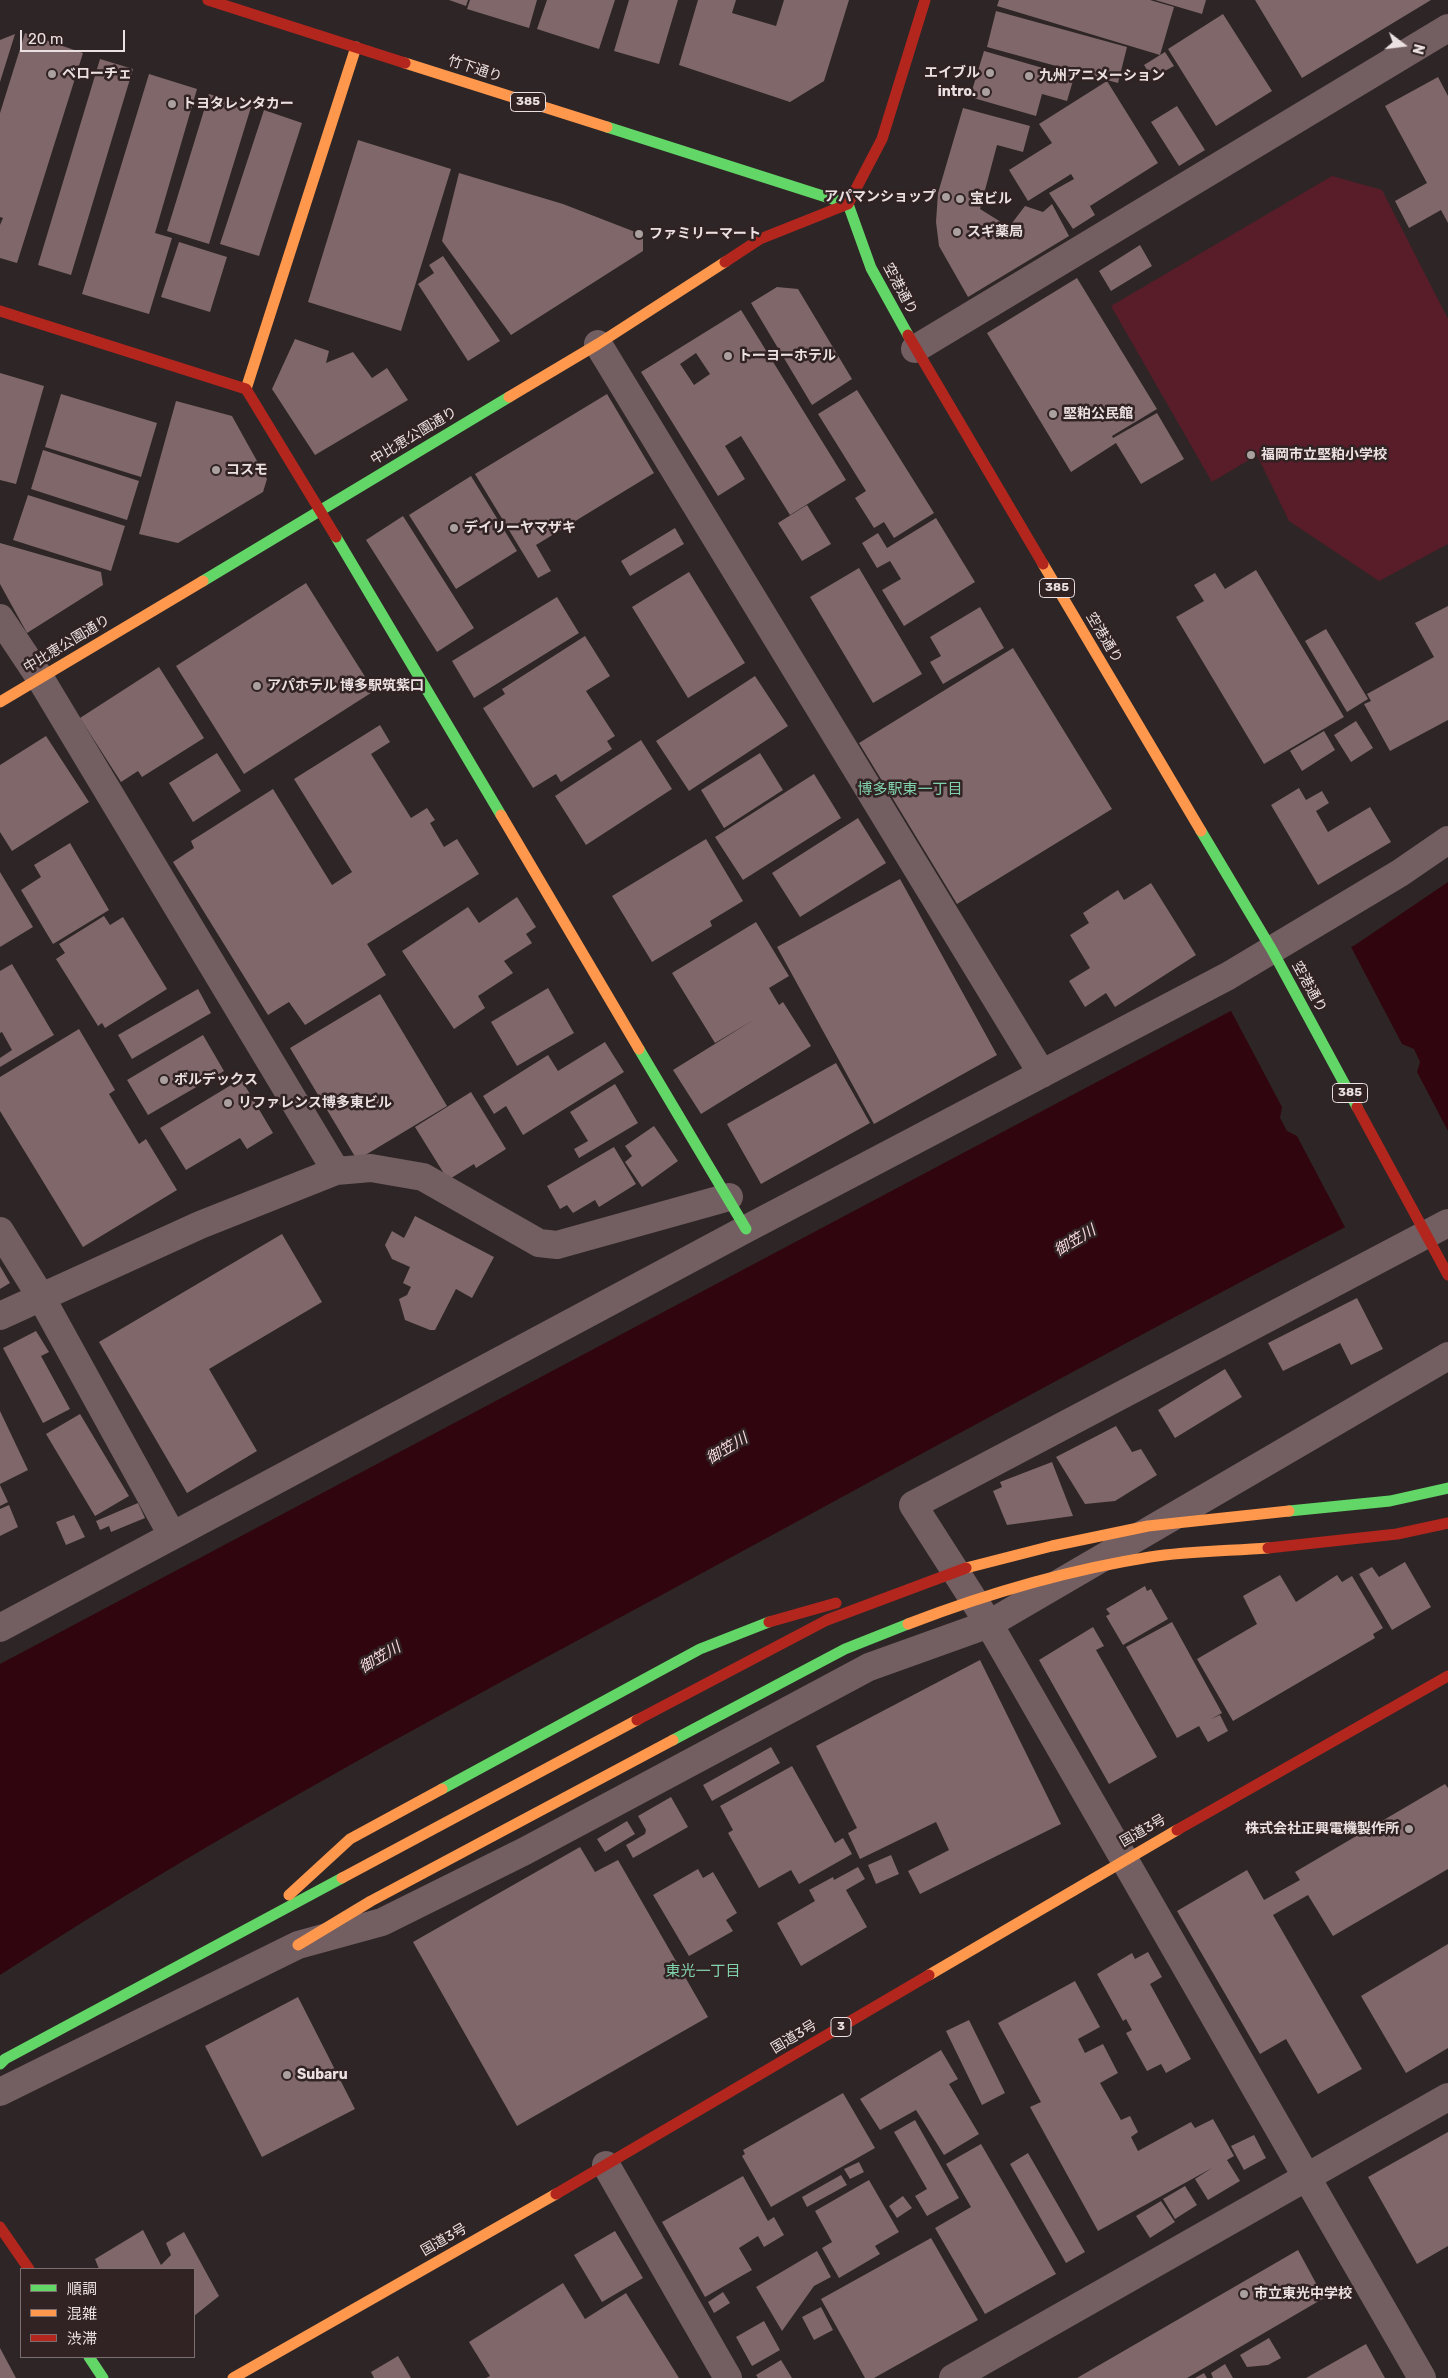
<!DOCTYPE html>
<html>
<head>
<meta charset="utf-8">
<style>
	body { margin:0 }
	#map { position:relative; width:1448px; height:2378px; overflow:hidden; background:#2e2626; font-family:Rubik,"Noto Sans JP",sans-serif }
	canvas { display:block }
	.legend { position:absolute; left:20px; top:2268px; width:175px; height:90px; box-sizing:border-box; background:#312223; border:1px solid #7c6e6f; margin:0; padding:6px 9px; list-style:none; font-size:15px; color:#ece1e2 }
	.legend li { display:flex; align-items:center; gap:10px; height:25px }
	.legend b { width:25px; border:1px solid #7c6e6f }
	.north { position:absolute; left:1378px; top:20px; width:50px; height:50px; -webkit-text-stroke:4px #312223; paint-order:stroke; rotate:105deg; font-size:14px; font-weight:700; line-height:20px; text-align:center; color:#ece1e2 }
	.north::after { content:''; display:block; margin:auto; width:18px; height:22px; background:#ece1e2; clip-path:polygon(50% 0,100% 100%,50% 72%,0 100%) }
	.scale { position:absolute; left:20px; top:30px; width:105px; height:22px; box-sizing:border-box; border:2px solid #ece1e2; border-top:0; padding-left:6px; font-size:15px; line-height:18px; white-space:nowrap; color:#ece1e2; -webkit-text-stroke:4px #312223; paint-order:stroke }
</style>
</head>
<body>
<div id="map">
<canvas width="1448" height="2378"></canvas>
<ul class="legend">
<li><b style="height:6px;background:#63d668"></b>順調</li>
<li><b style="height:6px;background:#ff974d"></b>混雑</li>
<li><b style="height:6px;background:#b3261e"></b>渋滞</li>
</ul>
<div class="north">N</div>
<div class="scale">20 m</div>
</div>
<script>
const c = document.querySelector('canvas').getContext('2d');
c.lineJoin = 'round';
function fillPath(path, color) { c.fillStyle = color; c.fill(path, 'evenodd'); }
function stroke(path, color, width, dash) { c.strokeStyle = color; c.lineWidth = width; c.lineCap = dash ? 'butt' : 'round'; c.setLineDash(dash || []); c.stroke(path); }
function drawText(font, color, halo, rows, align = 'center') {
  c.font = font + ' Rubik,"Noto Sans JP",sans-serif'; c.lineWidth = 5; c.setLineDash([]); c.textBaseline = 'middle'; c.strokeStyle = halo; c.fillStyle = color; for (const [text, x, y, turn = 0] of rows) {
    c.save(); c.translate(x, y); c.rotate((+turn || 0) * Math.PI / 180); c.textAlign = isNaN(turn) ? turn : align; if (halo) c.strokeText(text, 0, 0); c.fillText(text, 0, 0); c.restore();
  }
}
const green = new Path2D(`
	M1332,176L1382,190L1448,319V544L1379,581L1289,521L1257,455L1212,482L1111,306Z`);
const water = new Path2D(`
	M1448,882V1174C1194,1304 944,1442 693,1578C459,1705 223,1829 0,1975V1664L1355,945Z`);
const pier = new Path2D(`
	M1350,945L1402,1044L1414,1049L1420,1062L1417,1072L1448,1131V1176L1346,1229L1297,1136L1287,1131L1280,1118L1282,1107L1230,1009Z`);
const building = new Path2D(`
	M449,0H468L466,6Z
	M470,0H537L529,28L467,9Z
	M547,0H615L599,49L537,29Z
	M629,0H678L659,64L614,51Z
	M698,0H736L732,13L776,26L784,0H849L824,81L790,102L679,65Z
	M999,0H1150L1174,7L1160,55L997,6Z
	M1155,0H1206L1202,14Z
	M1255,0H1431L1302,78Z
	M996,11L1127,47L1118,83L987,47Z
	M1223,14L1272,91L1216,126L1168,49Z
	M25,33L83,53L17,263L0,258V225L3,218L0,217V113Z
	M15,34L0,82V40Z
	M984,51L1074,77L1067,101L1042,94L1036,116L970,97Z
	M1165,52L1174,66L1161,73L1157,68L1149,73L1144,65Z
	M100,59L133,69L71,275L38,265Z
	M149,74L197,89L155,233L172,238L149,314L82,294Z
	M1438,77L1448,96V223L1441,210L1409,228L1395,201L1427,183L1385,106Z
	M1107,81L1158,163L1090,206L1087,201L1095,215L1073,229L1049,193L1074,179L1071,174L1028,201L1009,170L1052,143L1039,124Z
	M209,94L251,107L209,244L167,231Z
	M1177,106L1205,150L1179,166L1151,122Z
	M963,108L1030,126L1023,152L997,145L980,209L1009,227L1025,206L1043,212L1052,204L1069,236L968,297L939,246L936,222L938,193Z
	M264,110L302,123L259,256L220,244Z
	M358,140L451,169L401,331L308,302Z
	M459,173L563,204L643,235V251L511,335L442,241Z
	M179,242L227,257L210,312L161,297Z
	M1140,245L1152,266L1111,291L1099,271Z
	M443,256L500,341L468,361L418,284L434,273L429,265Z
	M1077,278L1157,409L1112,436L1113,438L1157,413L1184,459L1141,484L1116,443L1071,472L987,333Z
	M777,287L798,289L852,379L812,405L751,303Z
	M741,310L846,480L790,515L741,436L725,446L745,479L718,496L641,372ZM696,353L710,374L694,385L680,364Z
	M295,339L329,351L326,363L353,352L372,378L387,368L408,400L315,455L272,389Z
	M0,373L44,386L16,484L0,480Z
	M857,390L934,513L894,538L884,522L874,528L855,498L866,491L818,414Z
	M61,394L157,423L141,477L45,447Z
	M607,394L654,473L536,545L551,571L538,578L475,474Z
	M176,401L232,416L267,479L263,492L178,543L139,534Z
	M43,450L139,481L127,520L31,489Z
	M471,476L517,551L456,589L409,515Z
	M28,495L125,526L111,571L13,540Z
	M807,505L831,544L802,561L778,523Z
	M403,516L474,628L437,652L366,540Z
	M936,518L975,582L904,626L882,590L901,579L890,561L877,568L862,543L878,533L887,548Z
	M675,528L684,544L630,576L621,561Z
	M0,543L101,572L103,585L27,633L0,584Z
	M859,568L922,674L873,703L810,597Z
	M1256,570L1344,717L1264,764L1176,617L1204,601L1194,585L1215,573L1225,589Z
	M689,572L745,663L688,698L632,607Z
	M306,583L374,691L244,774L176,666Z
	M557,597L579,633L474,698L452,661Z
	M1448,606V720L1390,751L1364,704L1371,701L1367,694L1434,657L1415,623Z
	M980,607L1004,648L943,684L930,662L941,656L930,637Z
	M1326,629L1368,699L1347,712L1305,641Z
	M585,636L610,676L586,691L615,736L607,741L612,749L561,782L556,774L533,788L483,708L505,694L502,689Z
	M1013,648L1112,809L957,904L859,743Z
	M159,667L204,738L142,777L138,771L121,782L80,718Z
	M755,676L788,726L689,791L656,741Z
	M1356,721L1373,748L1351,762L1334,735Z
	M380,725L390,742L371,754L411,818L427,808L435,820L430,823L444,847L457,839L479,874L367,944L386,975L305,1025L289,1002L268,1015L173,862L194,848L191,841L273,789L332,885L352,872L294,779Z
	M1324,731L1335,750L1302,771L1290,751Z
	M46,736L89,802L12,851L0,832V765Z
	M641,740L672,789L586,845L555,796Z
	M217,753L241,791L193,822L169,783Z
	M760,753L783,790L724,828L701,790Z
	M814,774L841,818L743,880L715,837Z
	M1299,788L1306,800L1322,791L1329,803L1316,811L1328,832L1370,807L1391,842L1318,885L1271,805Z
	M858,818L886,863L800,917L772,873Z
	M706,839L743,901L710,921L712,926L652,962L612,896Z
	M70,843L109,910L53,944L21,890L41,877L34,865Z
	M0,872L33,927L0,947Z
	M900,879L997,1055L874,1124L777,947Z
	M1151,883L1196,955L1115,1007L1106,993L1085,1007L1069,981L1090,968L1070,935L1089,923L1083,913L1118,890L1124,900Z
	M517,897L536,927L526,934L532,943L504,961L513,973L478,996L485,1008L454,1029L402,951L468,907L479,923Z
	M104,916L110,925L123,917L167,989L105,1028L102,1023L98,1026L56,959L65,953L59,944Z
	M756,922L789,976L769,988L779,1005L783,1002L811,1046L701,1114L673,1070L755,1019L715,1043L672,973Z
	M12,964L54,1035L0,1067V1058L12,1050L2,1032L0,1033V971Z
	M548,988L574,1033L517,1066L491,1022Z
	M198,989L211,1013L132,1059L118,1035Z
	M380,994L447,1106L357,1160L290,1048Z
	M79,1029L115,1090L109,1094L139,1144L146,1139L177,1190L83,1247L0,1111V1077Z
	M203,1035L224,1071L148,1115L127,1080Z
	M605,1042L624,1072L523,1135L506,1106L494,1114L483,1096L548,1055L558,1071Z
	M836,1063L870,1123L761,1184L727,1124Z
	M241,1079L273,1133L247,1149L240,1138L186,1170L160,1128Z
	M615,1084L638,1123L579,1158L574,1149L588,1141L570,1112Z
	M471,1092L506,1149L476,1168L474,1164L448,1180L415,1127Z
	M654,1126L678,1161L642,1187L625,1162L632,1156L625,1146Z
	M614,1147L636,1184L599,1207L595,1200L573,1213L567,1205L560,1209L547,1186Z
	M415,1216L494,1257L472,1298L456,1289L435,1330H430L405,1320L399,1299L407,1295L411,1287L403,1283L410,1267L392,1259L385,1245L392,1231L404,1238Z
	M282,1234L322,1302L209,1369L257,1451L187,1493L99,1342Z
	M0,1266L10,1283L0,1289Z
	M1357,1298L1383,1349L1351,1365L1340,1343L1283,1371L1268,1343Z
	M36,1331L49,1352L41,1356L70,1409L43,1423L3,1348Z
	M1225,1369L1242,1397L1175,1438L1158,1410Z
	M0,1411L28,1470L0,1484Z
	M80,1414L129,1496L95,1516L46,1434Z
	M1116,1426L1132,1452L1141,1449L1157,1475L1115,1501L1085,1504L1056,1457Z
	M1052,1462L1073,1516L1007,1525L993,1491L1002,1487L1000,1482Z
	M0,1485L8,1502L0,1506Z
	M138,1503L145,1518L111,1532L109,1526L100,1530L96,1521Z
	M9,1505L18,1527L0,1536V1509Z
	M74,1515L85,1537L66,1545L56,1522Z
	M1405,1562L1431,1607L1392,1630L1359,1574L1372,1567L1379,1577Z
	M1280,1575L1296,1602L1337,1575L1342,1582L1352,1576L1383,1628L1373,1634L1375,1638L1233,1721L1197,1659L1257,1624L1243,1596Z
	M1145,1586L1147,1591L1151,1589L1168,1619L1123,1645L1106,1616L1110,1614L1106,1609Z
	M1172,1622L1222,1713L1211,1719L1220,1715L1228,1731L1208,1742L1199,1726L1177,1738L1126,1647Z
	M1093,1627L1104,1646L1096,1650L1157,1757L1109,1784L1039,1660Z
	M980,1660L1061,1824L920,1894L908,1871L949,1850L936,1822L860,1859L848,1833L857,1828L816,1746Z
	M771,1747L780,1763L712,1801L703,1785Z
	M792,1766L835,1843L843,1838L852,1854L799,1884L791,1870L759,1888L728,1833L733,1830L720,1806Z
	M1445,1784L1448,1788V1869L1333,1936L1308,1895L1273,1915L1362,2069L1318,2094L1286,2039L1260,2054L1177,1911L1247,1870L1264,1900L1300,1880L1295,1872Z
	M671,1797L688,1827L633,1858L626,1845L645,1834L646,1830L638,1816Z
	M627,1821L635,1834L605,1852L597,1839Z
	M580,1847L595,1872L618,1860L708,2017L517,2126L413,1942Z
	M891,1855L899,1874L876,1884L868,1865Z
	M858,1867L865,1879L846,1890L867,1927L801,1966L777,1923L815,1901L809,1890L833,1877L834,1880Z
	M698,1869L703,1878L713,1872L737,1913L726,1920L733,1931L689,1956L653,1895Z
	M1448,1944V2048L1406,2073L1361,1996Z
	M1148,1952L1162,1977L1150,1984L1191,2059L1166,2073L1161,2064L1147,2071L1126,2033L1132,2030L1126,2019L1123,2021L1097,1974L1132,1953L1135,1959Z
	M1075,1981L1100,2027L1078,2039L1085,2053L1103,2044L1118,2073L1100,2083L1121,2120L1130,2116L1138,2132L1131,2137L1138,2151L1191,2122L1195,2128L1213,2119L1234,2156L1227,2160L1240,2181L1208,2200L1195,2179L1212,2168L1098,2231L1030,2107L1041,2102L998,2023Z
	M298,1997L355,2109L262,2157L205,2046Z
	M969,2020L1005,2093L982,2105L946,2031Z
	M941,2050L958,2079L949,2084L979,2134L944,2155L916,2110L880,2130L860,2099Z
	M843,2093L875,2148L771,2207L742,2156L745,2154L743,2150Z
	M915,2120L959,2198L927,2216L915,2196L927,2189L894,2132Z
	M1448,2132V2246L1417,2264L1368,2177Z
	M1254,2135L1266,2158L1244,2170L1231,2146Z
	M981,2144L1056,2274L985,2314L935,2228L971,2207L946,2164Z
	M1028,2153L1085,2252L1066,2263L1010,2164Z
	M859,2162L864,2172L850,2179L844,2169Z
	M841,2175L847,2185L807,2207L802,2197Z
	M743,2176L768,2221L774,2217L784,2235L764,2247L758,2236L739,2248L752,2270L705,2297L662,2222Z
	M869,2180L899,2232L875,2246L880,2254L839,2278L822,2248L832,2242L815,2211Z
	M1185,2186L1197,2205L1175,2219L1163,2199Z
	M903,2196L912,2208L897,2218L889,2206Z
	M1161,2201L1175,2222L1150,2238L1136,2216Z
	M143,2230L161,2265L171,2255L166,2243L184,2232L219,2296L194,2316V2269H99L95,2259Z
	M615,2231L643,2278L602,2302L574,2255Z
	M931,2238L978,2320L874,2378H865L821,2299Z
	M1298,2250L1324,2298L1187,2378H1077Z
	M817,2251L831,2277L814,2286L782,2331L756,2287Z
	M563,2283L585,2319L626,2293L679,2378H486L490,2376L469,2342Z
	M723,2292L730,2303L714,2313L708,2302Z
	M821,2307L833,2330L814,2340L802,2317Z
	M764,2321L780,2350L752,2366L736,2337Z
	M1269,2338L1281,2358L1268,2365L1247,2367L1240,2355Z
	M1366,2344L1385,2378H1306Z
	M0,2348L16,2378H0Z
	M398,2356L411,2378H374L371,2372Z
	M781,2360L792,2378H758L756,2375Z
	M1225,2364L1233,2378H1213L1211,2373Z
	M1204,2373L1207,2378H1195Z`);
const street = new Path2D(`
	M598,344L1042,1074
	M915,349L1448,28
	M0,618L40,678L336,1171
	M0,1231L41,1297L172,1535
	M0,1316L200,1225L336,1171L371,1168L423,1177L539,1243L557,1245L729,1197
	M0,1628L746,1229L1228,976L1400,873L1448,840
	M0,2092L298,1945L382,1922L525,1851L869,1667L989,1624L1448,1356
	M606,2165L728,2378
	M953,2378L1448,2097
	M1422,2378L989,1624L913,1505L1448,1223`);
const fast = new Path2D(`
	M607,127L848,204L871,268L908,335
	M336,537L501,815
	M203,581L509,397
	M1201,831L1272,950L1357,1107
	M639,1049L746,1229
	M1289,1511L1390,1501L1448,1488
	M673,1740L845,1649L908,1624
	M442,1789L700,1649L769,1622
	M0,2064L5,2059L342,1878
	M89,2357L103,2378`);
const slow = new Path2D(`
	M405,63L607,127
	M246,389L356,47
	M509,397L598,344L725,262
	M1043,564L1201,831
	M0,702L203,581
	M501,815L639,1049
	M966,1568L1052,1546L1148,1526L1289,1511
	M908,1624C986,1594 1067,1570 1150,1557C1189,1551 1229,1551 1268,1548
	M342,1878L637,1720
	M289,1895L350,1839L442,1789
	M298,1945L371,1901L673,1740
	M929,1975L1177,1830
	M233,2378L556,2194`);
const jam = new Path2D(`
	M208,0L405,63
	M725,262L760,239L848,204L882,139L925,0
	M0,311L246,389L336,537
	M908,335L1043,564
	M1357,1107L1448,1275
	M1268,1548L1397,1534L1448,1523
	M769,1622L836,1603
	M637,1720L827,1620L966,1568
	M1177,1830L1448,1676
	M556,2194L929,1975
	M0,2227L29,2269`);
const markers = [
	[990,73,5,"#aaa0a0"],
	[52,74,5,"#aaa0a0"],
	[1029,76,5,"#aaa0a0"],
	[986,92,5,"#aaa0a0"],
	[172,104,5,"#aaa0a0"],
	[946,197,5,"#aaa0a0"],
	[960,199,5,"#aaa0a0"],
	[957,232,5,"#aaa0a0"],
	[639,234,5,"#aaa0a0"],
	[728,356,5,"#aaa0a0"],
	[1053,414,5,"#aaa0a0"],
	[1251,455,5,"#aaa0a0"],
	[216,470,5,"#aaa0a0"],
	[454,528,5,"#aaa0a0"],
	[257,686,5,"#aaa0a0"],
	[164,1080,5,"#aaa0a0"],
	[228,1103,5,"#aaa0a0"],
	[1409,1829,5,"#aaa0a0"],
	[287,2075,5,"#aaa0a0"],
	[1244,2294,5,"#aaa0a0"]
];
const shields = [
	[528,102,35],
	[1057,588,35],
	[1350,1093,35],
	[841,2027,20]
];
const shieldNames = [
	["385",528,102],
	["385",1057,588],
	["385",1350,1093],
	["3",841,2027]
];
const streetNames = [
	["竹下通り",475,69,18],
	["空港通り",900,289,62],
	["中比恵公園通り",414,436,-31],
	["空港通り",1104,638,59],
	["中比恵公園通り",67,644,-31],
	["空港通り",1309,987,61],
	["国道3号",1143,1831,-30],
	["国道3号",794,2037,-31],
	["国道3号",444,2240,-30]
];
const poiNames = [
	["エイブル",980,73,"right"],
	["ベローチェ",62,74],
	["九州アニメーション",1039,76],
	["intro.",976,92,"right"],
	["トヨタレンタカー",182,104],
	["アパマンショップ",936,197,"right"],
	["宝ビル",970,199],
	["スギ薬局",967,232],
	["ファミリーマート",649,234],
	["トーヨーホテル",738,356],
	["堅粕公民館",1063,414],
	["福岡市立堅粕小学校",1261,455],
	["コスモ",226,470],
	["デイリーヤマザキ",464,528],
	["アパホテル 博多駅筑紫口",267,686],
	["ボルデックス",174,1080],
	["リファレンス博多東ビル",238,1103],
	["株式会社正興電機製作所",1399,1829,"right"],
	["Subaru",297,2075],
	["市立東光中学校",1254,2294]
];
const neighbourhoodNames = [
	["博多駅東一丁目",910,790],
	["東光一丁目",703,1972]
];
const waterNames = [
	["御笠川",1075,1241,-31],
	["御笠川",727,1449,-31],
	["御笠川",380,1658,-31]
];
fillPath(green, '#591c29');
fillPath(water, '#30050e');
fillPath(pier, '#2e2626');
fillPath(building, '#7f676a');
stroke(street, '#735e61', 28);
stroke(fast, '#63d668', 11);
stroke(slow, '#ff974d', 11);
stroke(jam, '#b3261e', 11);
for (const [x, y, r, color] of markers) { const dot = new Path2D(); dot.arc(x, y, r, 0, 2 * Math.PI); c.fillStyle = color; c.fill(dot); stroke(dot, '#312223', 2); }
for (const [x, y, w] of shields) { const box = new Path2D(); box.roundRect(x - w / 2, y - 9.5, w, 19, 4); c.fillStyle = '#312223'; c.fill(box); stroke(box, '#ece1e2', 1); }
drawText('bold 12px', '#ece1e2', null, shieldNames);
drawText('14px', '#ece1e2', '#312223', streetNames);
drawText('bold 14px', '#ece1e2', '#312223', poiNames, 'left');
drawText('15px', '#80d3ac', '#312223', neighbourhoodNames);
drawText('italic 15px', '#f8dbde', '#312223', waterNames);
</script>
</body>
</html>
